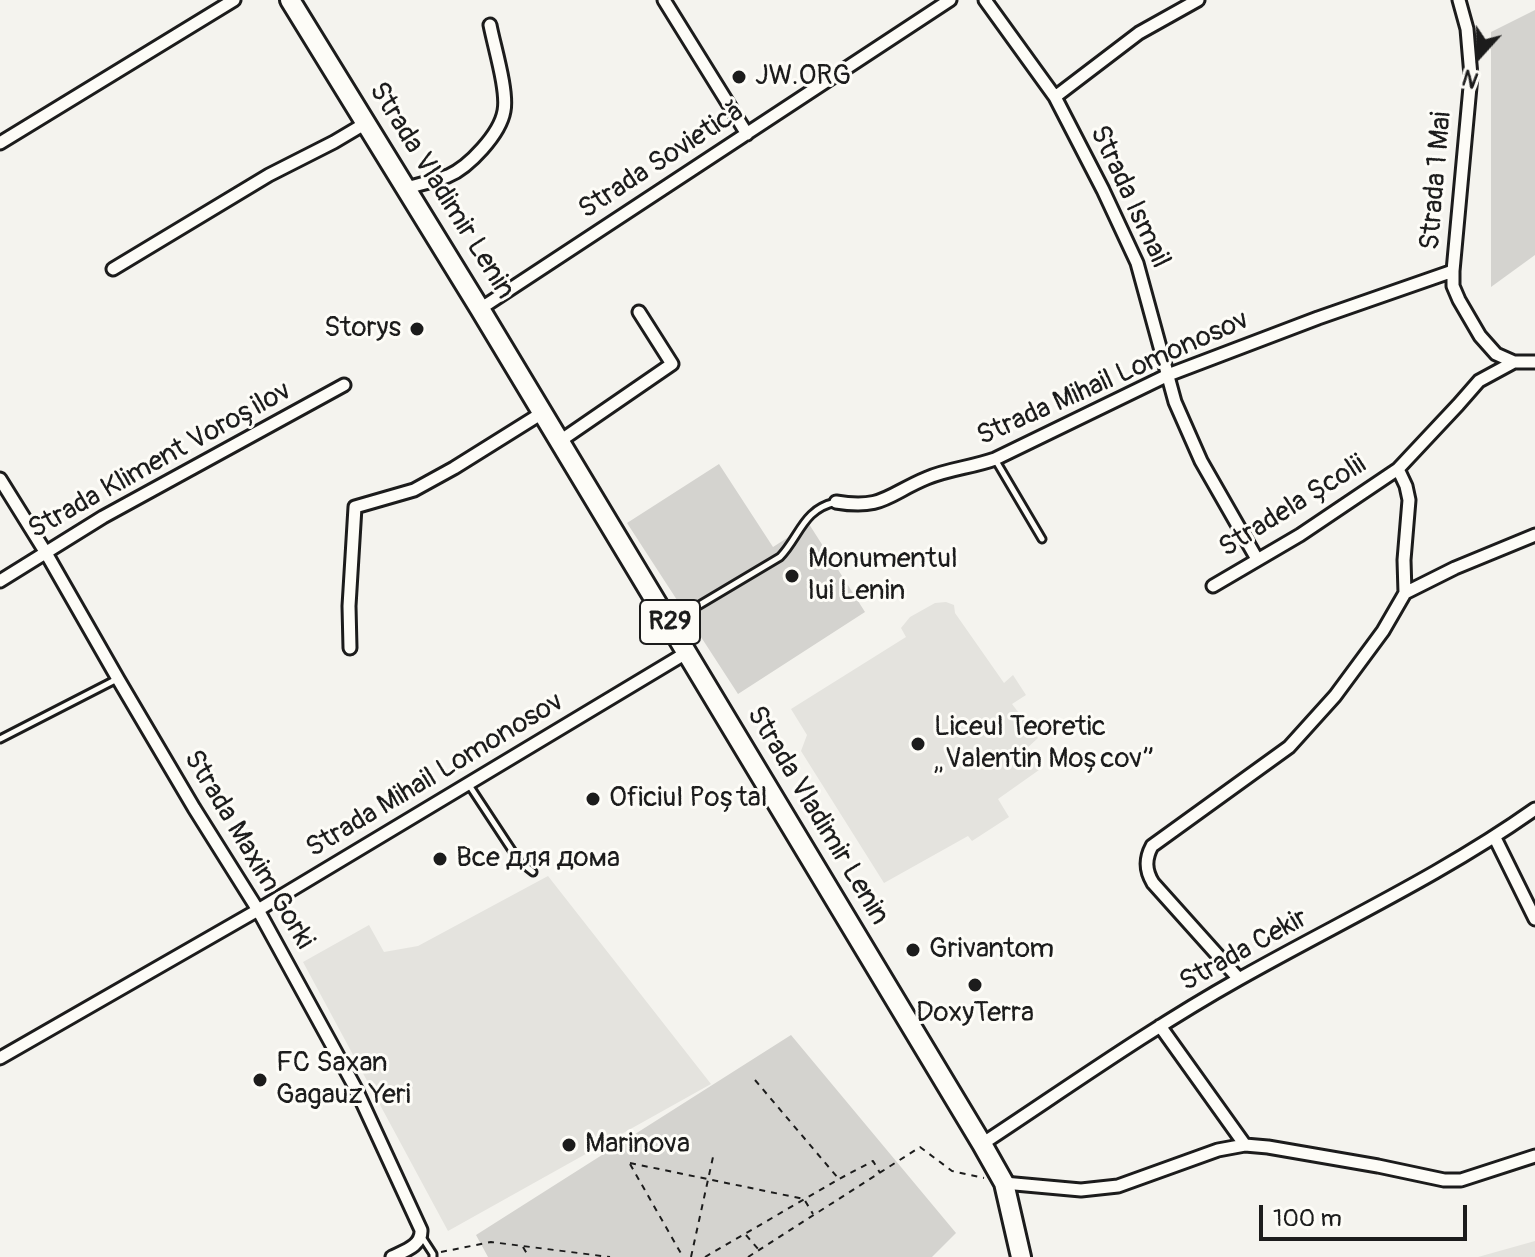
<!DOCTYPE html>
<html>
<head>
<meta charset="utf-8">
<style>
	body { margin:0 }
	#map { position:relative; width:1535px; height:1257px; overflow:hidden; background:#f4f3ee; font-family:Pangolin,sans-serif }
	canvas { display:block }
	.north { position:absolute; left:1439px; top:16px; width:80px; height:80px; -webkit-text-stroke:6px #fdfcf7; paint-order:stroke; rotate:201deg; font-size:22px; font-weight:700; line-height:32px; text-align:center; color:#1c1c1c }
	.north::after { content:''; display:block; margin:auto; width:28px; height:36px; background:#1c1c1c; clip-path:polygon(50% 0,100% 100%,50% 72%,0 100%) }
	.scale { position:absolute; left:1259px; top:1205px; width:208px; height:36px; box-sizing:border-box; border:4px solid #1c1c1c; border-top:0; padding-left:10px; font-size:24px; line-height:28px; white-space:nowrap; color:#1c1c1c; -webkit-text-stroke:6px #fdfcf7; paint-order:stroke }
</style>
</head>
<body>
<div id="map">
<canvas width="1535" height="1257"></canvas>
<div class="north">N</div>
<div class="scale">100 m</div>
</div>
<script>
const c = document.querySelector('canvas').getContext('2d');
c.lineJoin = 'round';
function fillPath(path, color) { c.fillStyle = color; c.fill(path, 'evenodd'); }
function stroke(path, color, width, dash) { c.strokeStyle = color; c.lineWidth = width; c.lineCap = dash ? 'butt' : 'round'; c.setLineDash(dash || []); c.stroke(path); }
function drawText(font, color, halo, rows, align = 'center') {
  c.font = font + ' Pangolin,sans-serif'; c.lineWidth = 6; c.setLineDash([]); c.textBaseline = 'middle'; c.strokeStyle = halo; c.fillStyle = color; for (const [text, x, y, turn = 0] of rows) {
    c.save(); c.translate(x, y); c.rotate((+turn || 0) * Math.PI / 180); c.textAlign = isNaN(turn) ? turn : align; if (halo) c.strokeText(text, 0, 0); c.fillText(text, 0, 0); c.restore();
  }
}
const built = new Path2D(`
	M946,602L954,605L955,613L1004,683L1013,675L1026,695L1012,704L1038,738L1026,749L1039,770L998,799L1009,817L972,841L968,836L884,883L801,751L807,735L791,709L906,637L901,628L910,617L935,603Z
	M548,876L711,1084L448,1231L303,962L369,925L384,952L418,946Z
	M1535,1241V1257H1478Z`);
const green = new Path2D(`
	M1535,10V255L1491,287V32Z
	M719,464L773,547L809,524L865,612L738,694L627,523Z
	M791,1035L956,1233L932,1257H488L476,1235Z`);
const path = new Path2D(`
	M755,1080L838,1178
	M630,1163L804,1199L813,1214
	M630,1164L683,1257
	M746,1235L759,1250
	M523,1247L529,1257
	M441,1252L491,1242L610,1257
	M691,1257L713,1157
	M705,1257L839,1179L873,1161L880,1173
	M748,1257L920,1147L952,1171L984,1178`);
const lane = new Path2D(`
	M996,461L1042,539
	M671,622L780,557C800,536 803,509 836,502
	M0,739L117,679
	M469,785L519,861L533,872
	M422,1237L433,1254V1257`);
const street = new Path2D(`
	M664,0L747,134
	M985,0L1055,97L1103,190L1137,263L1175,402L1201,461L1257,559
	M1459,0L1467,29L1471,76L1453,271V286L1459,300L1480,336L1496,354L1514,362H1535
	M1055,97L1139,33L1198,0
	M0,143L234,0
	M406,188C420,184 435,181 448,176C469,167 500,134 504,111C508,91 494,46 490,25
	M113,269L269,175L334,142L366,123
	M480,309L950,0
	M560,441L672,364L639,312
	M0,479L46,553L118,679L194,808L258,910L356,1089L421,1230C422,1246 404,1251 392,1257
	M836,502C883,510 888,494 927,478C948,469 973,467 995,459L1168,375L1318,318L1453,271
	M0,581L103,517L344,385
	M1213,586L1300,535L1398,469
	M1405,593L1455,568L1535,535
	M350,648L349,606L355,507L414,490L454,468L542,413
	M1495,838L1535,919
	M1239,979L1153,883C1145,870 1145,859 1152,846L1289,747L1335,696L1383,631L1405,593L1404,560L1409,500L1406,486L1398,469L1458,405L1479,381L1514,362
	M1160,1026L1245,1145
	M0,1058L258,910L686,653
	M982,1144C1067,1088 1150,1029 1239,979C1338,923 1442,875 1535,809
	M1004,1183L1081,1190L1118,1186L1218,1150L1245,1145L1268,1147L1378,1166L1444,1180H1461L1535,1156`);
const primary = new Path2D(`
	M290,0L480,309L982,1144L1004,1183L1021,1257`);
const markers = [
	[739,77,8,"#1c1c1c"],
	[417,329,8,"#1c1c1c"],
	[792,576,8,"#1c1c1c"],
	[918,744,8,"#1c1c1c"],
	[593,799,8,"#1c1c1c"],
	[440,859,8,"#1c1c1c"],
	[913,950,8,"#1c1c1c"],
	[975,985,8,"#1c1c1c"],
	[260,1080,8,"#1c1c1c"],
	[569,1145,8,"#1c1c1c"]
];
const shields = [
	[670,622,60]
];
const shieldNames = [
	["R29",670,622]
];
const poiNames = [
	["JW.ORG",755,77],
	["Storys",401,329,"right"],
	["Monumentul",808,560],
	["lui Lenin",808,592],
	["Liceul Teoretic",934,728],
	["„Valentin Moșcov”",934,760],
	["Oficiul Poștal",609,799],
	["Все для дома",456,859],
	["Grivantom",929,950],
	["DoxyTerra",975,1014,"center"],
	["FC Saxan",276,1064],
	["Gagauz Yeri",276,1096],
	["Marinova",585,1145]
];
const streetNames = [
	["Strada Sovietică",662,161,-33],
	["Strada 1 Mai",1437,181,-85],
	["Strada Vladimir Lenin",441,191,58],
	["Strada Ismail",1129,197,65],
	["Strada Mihail Lomonosov",1113,379,-24],
	["Strada Kliment Voroșilov",160,461,-29],
	["Stradela Școlii",1293,507,-32],
	["Strada Mihail Lomonosov",435,776,-31],
	["Strada Vladimir Lenin",817,816,59],
	["Strada Maxim Gorki",248,850,59],
	["Strada Cekir",1244,951,-29]
];
fillPath(built, '#e4e3de');
fillPath(green, '#d4d3cf');
stroke(lane, '#1c1c1c', 11);
stroke(street, '#1c1c1c', 17);
stroke(primary, '#1c1c1c', 24);
stroke(path, '#1c1c1c', 2, [6, 6]);
stroke(lane, '#fdfcf7', 5);
stroke(street, '#fdfcf7', 11);
stroke(primary, '#fdfcf7', 18);
for (const [x, y, r, color] of markers) { const dot = new Path2D(); dot.arc(x, y, r, 0, 2 * Math.PI); c.fillStyle = color; c.fill(dot); stroke(dot, '#fdfcf7', 3); }
for (const [x, y, w] of shields) { const box = new Path2D(); box.roundRect(x - w / 2, y - 22, w, 44, 6); c.fillStyle = '#fdfcf7'; c.fill(box); stroke(box, '#1c1c1c', 2); }
drawText('bold 26px', '#1c1c1c', null, shieldNames);
drawText('28px', '#1c1c1c', '#fdfcf7', poiNames, 'left');
drawText('28px', '#1c1c1c', '#fdfcf7', streetNames);
</script>
</body>
</html>
